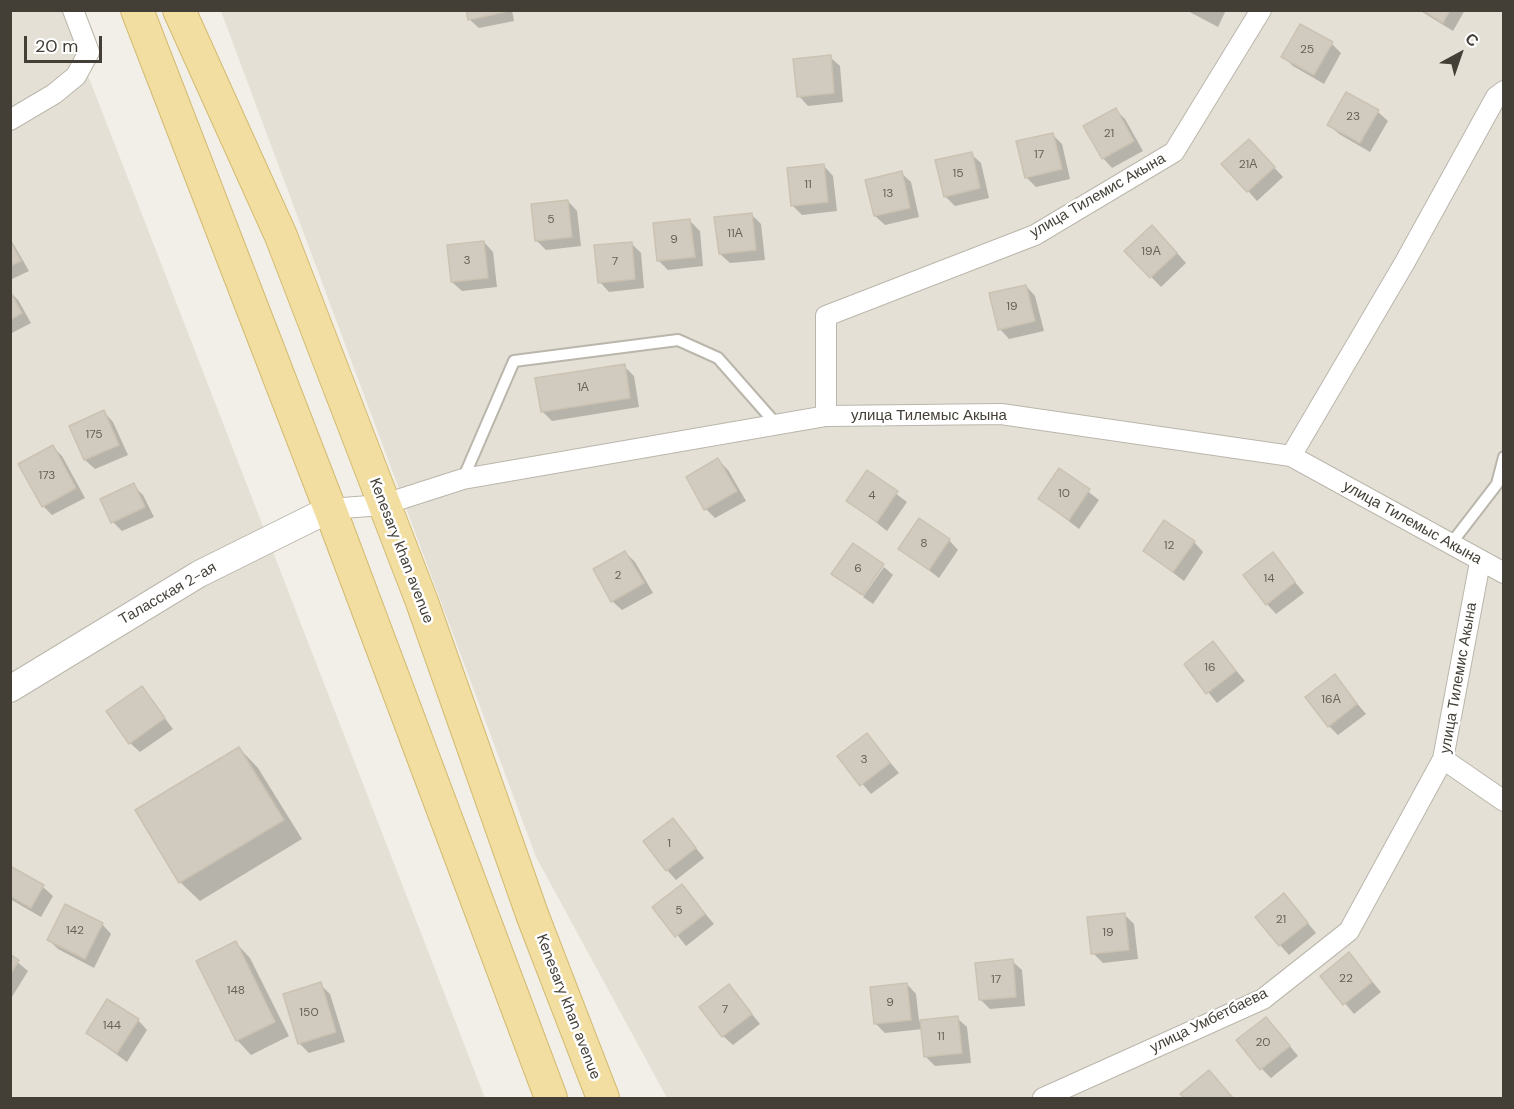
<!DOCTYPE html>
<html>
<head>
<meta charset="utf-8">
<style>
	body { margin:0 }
	#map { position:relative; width:1514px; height:1109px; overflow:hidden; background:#f1efe7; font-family:"DM Sans",sans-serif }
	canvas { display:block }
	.frame { position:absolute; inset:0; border:12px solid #433f37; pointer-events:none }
	.north { position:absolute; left:1430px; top:24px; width:60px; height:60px; -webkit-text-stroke:4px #fff; paint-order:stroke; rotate:40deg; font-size:16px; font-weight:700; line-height:24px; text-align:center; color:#433f37 }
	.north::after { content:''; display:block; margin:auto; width:21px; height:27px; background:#433f37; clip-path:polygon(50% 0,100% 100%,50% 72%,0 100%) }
	.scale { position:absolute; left:24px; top:36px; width:78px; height:27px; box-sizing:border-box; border:3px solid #433f37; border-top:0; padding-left:8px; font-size:18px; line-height:21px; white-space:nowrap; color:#433f37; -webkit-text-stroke:4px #fff; paint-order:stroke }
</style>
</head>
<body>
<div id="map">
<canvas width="1514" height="1109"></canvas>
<div class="frame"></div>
<div class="north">С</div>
<div class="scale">20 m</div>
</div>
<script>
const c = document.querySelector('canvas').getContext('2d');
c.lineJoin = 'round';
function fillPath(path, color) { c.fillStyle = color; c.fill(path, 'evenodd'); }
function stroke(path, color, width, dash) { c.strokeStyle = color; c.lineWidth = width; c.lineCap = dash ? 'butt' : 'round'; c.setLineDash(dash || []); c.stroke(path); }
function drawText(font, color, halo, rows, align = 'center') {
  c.font = font + ' "DM Sans",sans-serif'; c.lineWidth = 5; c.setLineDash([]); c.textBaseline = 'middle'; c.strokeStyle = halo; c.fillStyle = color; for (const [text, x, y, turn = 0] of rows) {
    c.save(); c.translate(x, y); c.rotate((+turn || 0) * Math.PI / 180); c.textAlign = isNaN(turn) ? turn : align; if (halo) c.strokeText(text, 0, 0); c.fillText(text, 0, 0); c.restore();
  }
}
const residential = new Path2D(`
	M10,11H63L485,1098H11Z
	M221,11H1503V1098H667L536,857Z`);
const shadow = new Path2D(`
	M468,10H512L514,21L479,28L469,19Z
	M1186,10H1226L1218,27Z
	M1419,10H1465L1453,31Z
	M1332,44L1341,53L1324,84L1293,66L1283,56Z
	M830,57L840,66L843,102L808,106L799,96Z
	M1347,94L1378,112L1388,121L1370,152L1339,134L1329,124Z
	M1116,110L1125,119L1143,151L1112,168L1103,158Z
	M1052,134L1062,144L1070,179L1036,187L1026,177Z
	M1258,150L1283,177L1257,201L1224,164Z
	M971,154L981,163L989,198L955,206L945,196Z
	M824,166L833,176L837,211L802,215L792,205Z
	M901,173L911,182L919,217L885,225L875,216Z
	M568,201L577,211L581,246L546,250L536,240Z
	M751,214L761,224L765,260L730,263L720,254Z
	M690,221L700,231L703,266L668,270L658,260Z
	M1162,236L1186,263L1161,287L1126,251Z
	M10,238L29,271L10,280Z
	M484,242L493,252L497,287L462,291L452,282Z
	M631,243L641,253L644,288L609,292L600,282Z
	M1026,286L1035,296L1044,331L1009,339L1000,329Z
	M10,292L18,300L31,323L10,334Z
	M624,366L634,376L639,407L552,421L542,411Z
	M104,412L113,422L128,455L95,469L85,460L71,426Z
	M53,447L62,456L85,498L52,515L43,506Z
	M718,460L728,470L746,501L715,518L706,509Z
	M1060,470L1099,500L1079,529L1040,499Z
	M867,472L907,502L887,531L848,500Z
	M133,485L143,495L154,517L122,531L113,522Z
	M949,540L958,550L939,578L900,548Z
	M1194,542L1203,552L1184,581L1144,551Z
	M625,552L635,562L653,593L622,610L612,601Z
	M1272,554L1304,593L1276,614L1267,604Z
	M882,565L861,595L833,574Z
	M884,567L893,575L873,604L863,597Z
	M1213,643L1245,681L1217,703L1186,665Z
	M1334,676L1366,714L1338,735L1329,726Z
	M142,688L173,729L140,752L130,743Z
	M867,735L899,773L871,794L839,756Z
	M239,748L258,768L302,839L200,901L180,882Z
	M673,820L704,858L676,880L667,870Z
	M10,867L43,887L53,896L41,917L10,899Z
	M682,886L714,924L686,946L655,907Z
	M1293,905L1316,933L1289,955L1280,945Z
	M1125,915L1134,924L1138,959L1103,963L1093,953Z
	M102,924L111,934L94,968L58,949L49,940Z
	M236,943L250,958L289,1036L251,1055L237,1040Z
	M1349,954L1381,992L1354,1014L1322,976Z
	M10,956L28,971L10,1000Z
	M1012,961L1022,970L1025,1006L990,1009L980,999Z
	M320,984L330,994L345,1042L309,1053L299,1043Z
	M907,984L916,994L919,1021L957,1018L967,1027L971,1063L935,1066L926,1057L923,1029L885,1033L875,1023Z
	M729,986L760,1024L733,1045L723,1036Z
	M138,1020L147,1030L127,1062L87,1033Z
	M1275,1028L1298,1056L1271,1078L1262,1069Z
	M1219,1082L1233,1098H1186L1182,1094Z`);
const building = new Path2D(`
	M466,10H505V12L468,20Z
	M1422,10H1450L1443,23Z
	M1300,24L1333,42L1314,75L1281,57Z
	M831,55L834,93L797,97L793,59Z
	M1346,92L1379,110L1360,143L1327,125Z
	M1116,108L1134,141L1102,159L1083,126Z
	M1053,133L1062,169L1025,178L1016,141Z
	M1249,139L1275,167L1247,192L1221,164Z
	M972,152L980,188L944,197L935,160Z
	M824,164L828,202L791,206L787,168Z
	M902,171L910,208L874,216L865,180Z
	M568,200L572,237L535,241L531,204Z
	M752,213L756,250L719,254L714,217Z
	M690,219L695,257L657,261L653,223Z
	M1152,225L1177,253L1150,278L1124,251Z
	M10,240L21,261L10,266Z
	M484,241L488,278L451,282L447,245Z
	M632,242L635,279L598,283L594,245Z
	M1026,285L1035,321L998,330L989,293Z
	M10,291L22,313L10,320Z
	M625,364L630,398L541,412L535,378Z
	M104,410L119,445L84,460L69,426Z
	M53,445L76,488L42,507L18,464Z
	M718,458L737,491L704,510L686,477Z
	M1059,468L1090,489L1069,520L1038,499Z
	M867,470L898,491L877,522L846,501Z
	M134,483L145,507L111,523L100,499Z
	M919,518L950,539L929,570L898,549Z
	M1164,520L1195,541L1173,572L1143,551Z
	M853,543L884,564L863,595L831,574Z
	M625,551L644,583L611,602L593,569Z
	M1273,552L1295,582L1266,605L1243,575Z
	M1213,641L1236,671L1206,694L1184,664Z
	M1335,674L1357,704L1328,727L1305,697Z
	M142,686L165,718L129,744L106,711Z
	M867,733L890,763L860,786L837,756Z
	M239,747L284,820L179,883L135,810Z
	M673,818L696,848L666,871L643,841Z
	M10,866L44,885L31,908L10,896Z
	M682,884L705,914L675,937L652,907Z
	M1284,893L1308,923L1279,946L1255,917Z
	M65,904L103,923L85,959L47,940Z
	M1125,913L1129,950L1091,954L1087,917Z
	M236,941L275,1022L236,1041L196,961Z
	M1349,952L1372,982L1343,1005L1320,976Z
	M10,954L19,960L10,975Z
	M1013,959L1016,997L979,1000L975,963Z
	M321,982L336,1032L298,1044L283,994Z
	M907,983L911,1020L874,1024L870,987Z
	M729,984L752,1014L722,1037L699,1007Z
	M107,999L139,1019L117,1053L86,1033Z
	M958,1016L962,1053L924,1057L920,1020Z
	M1266,1017L1290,1046L1260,1070L1236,1040Z
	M1209,1070L1233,1098H1184L1180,1094Z`);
const service = new Path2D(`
	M463,479L514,361L678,340L718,358L777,425
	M1450,545L1497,484L1504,457`);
const minor = new Path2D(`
	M10,120L54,94L76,76L89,52L73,10
	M826,416V316L1035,235L1174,152L1261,10
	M1291,456L1405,262L1496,97L1504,91
	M330,509L382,505L463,479L826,416L1001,414L1291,456L1504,573
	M1480,562L1443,759L1504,801
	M1043,1098L1263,999L1349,931L1443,759`);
const tertiary = new Path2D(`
	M10,689L199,574L330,509`);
const primary = new Path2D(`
	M137,10L330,509L551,1098
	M179,10L281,236L422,602L533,917L603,1098`);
const numberNames = [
	["25",1307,50],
	["23",1353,117],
	["21",1109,134],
	["17",1039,155],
	["21А",1248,165],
	["15",958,174],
	["11",808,185],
	["13",888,194],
	["5",551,220],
	["11А",735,234],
	["9",674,240],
	["19А",1151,252],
	["3",467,261],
	["7",615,262],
	["19",1012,307],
	["1А",583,388],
	["175",94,435],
	["173",47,476],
	["10",1064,494],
	["4",872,496],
	["8",924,544],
	["12",1169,546],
	["6",858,569],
	["2",618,576],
	["14",1269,579],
	["16",1210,668],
	["16А",1331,700],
	["3",864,760],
	["1",669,844],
	["5",679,911],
	["21",1281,920],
	["142",75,931],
	["19",1108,933],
	["22",1346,979],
	["17",996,980],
	["148",236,991],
	["9",890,1003],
	["7",725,1010],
	["150",309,1013],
	["144",112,1026],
	["11",941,1037],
	["20",1263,1043]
];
const streetNames = [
	["улица Тилемис Акына",1098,196,-30],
	["улица Тилемыс Акына",929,416],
	["улица Тилемыс Акына",1412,523,29],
	["Kenesary khan avenue",401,551,69],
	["Таласская 2-ая",168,594,-30],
	["улица Тилемис Акына",1459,678,-80],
	["Kenesary khan avenue",568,1007,69],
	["улица Умбетбаева",1209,1021,-26]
];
fillPath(residential, '#e4e0d6');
fillPath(shadow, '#0003');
fillPath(building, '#d1cabe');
stroke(building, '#cbc2b2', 1.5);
stroke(service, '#bbb6ab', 14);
stroke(minor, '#bbb6ab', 22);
stroke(tertiary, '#bbb6ab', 28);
stroke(primary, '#d4bb72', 34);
stroke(service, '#fff', 10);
stroke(minor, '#fff', 20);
stroke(tertiary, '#fff', 26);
stroke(primary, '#f2dea0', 32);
drawText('12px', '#666259', null, numberNames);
drawText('15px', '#433f37', '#fff', streetNames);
</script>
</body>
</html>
